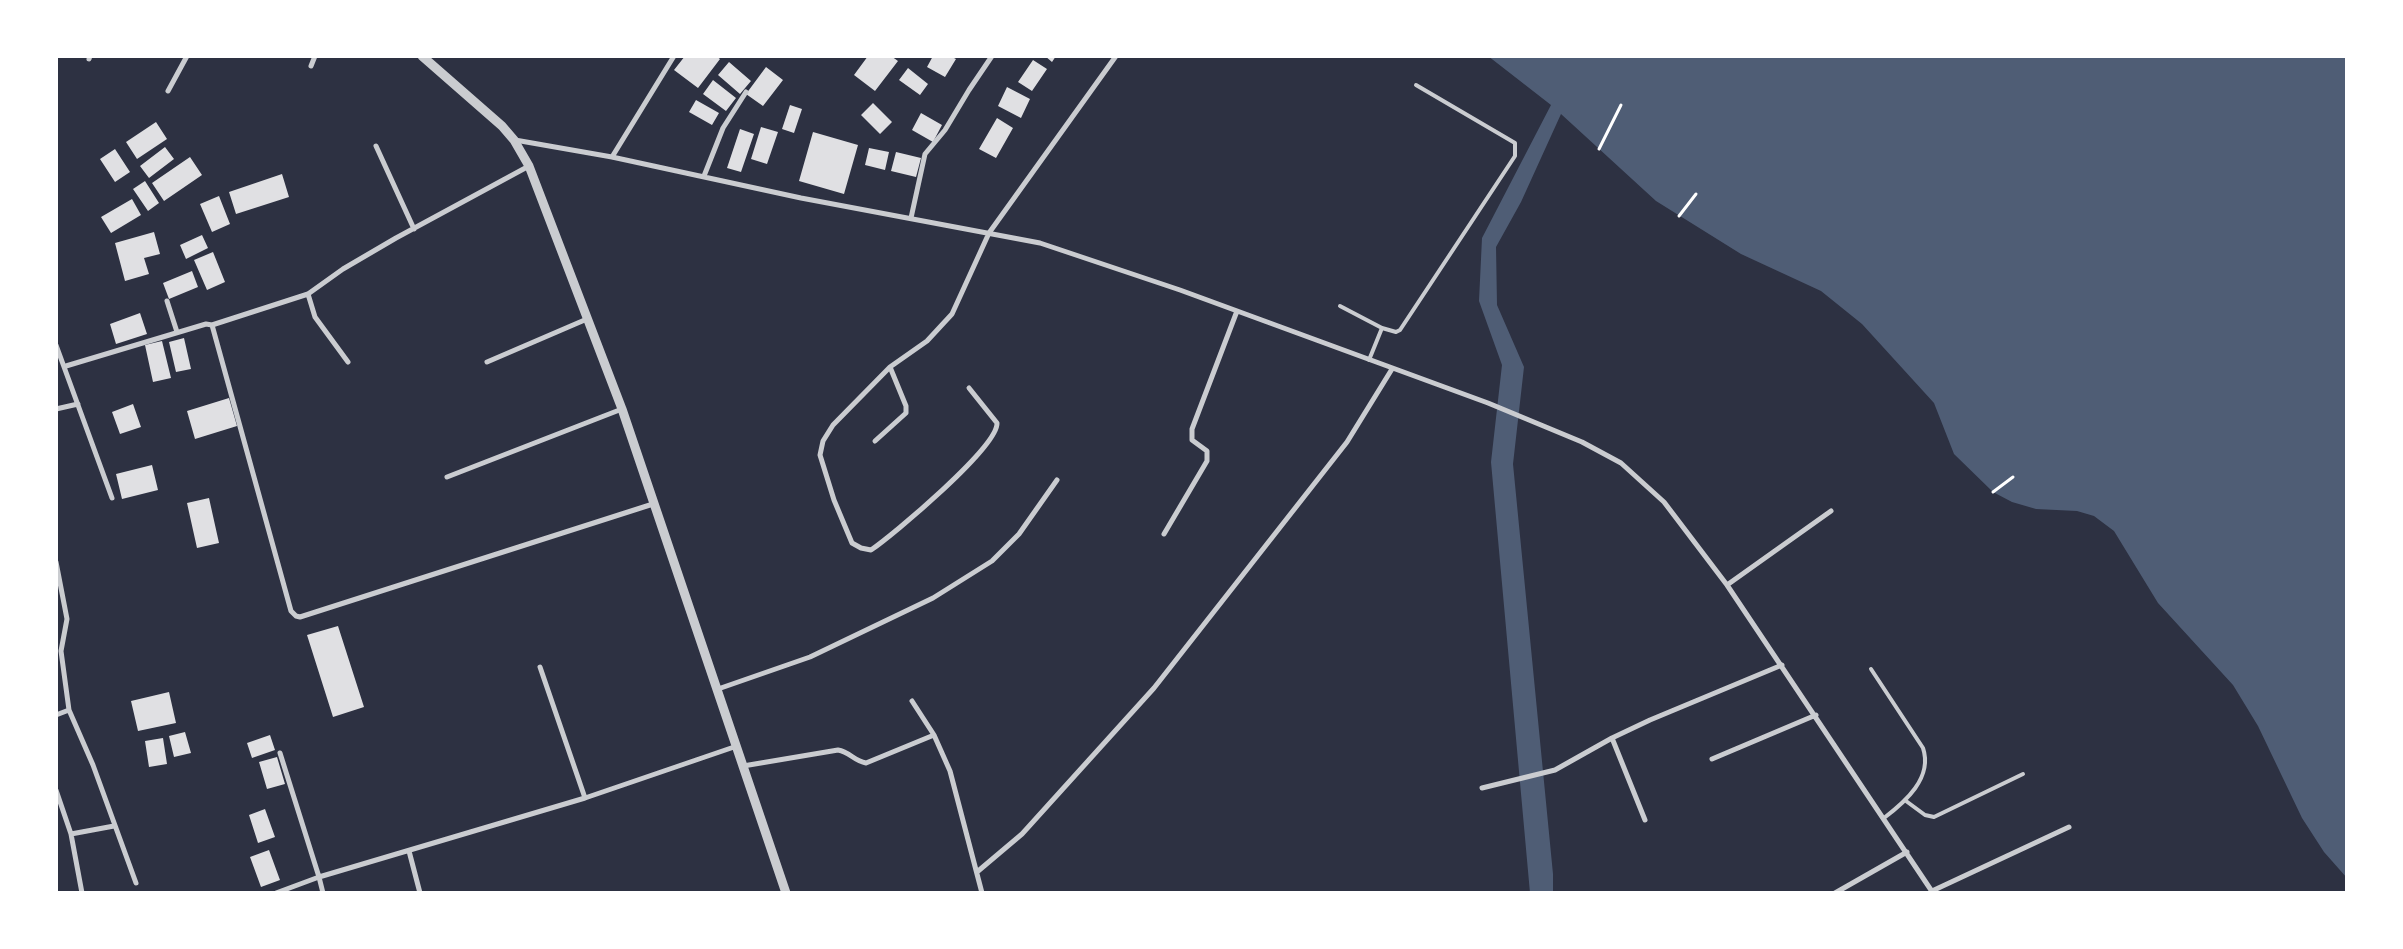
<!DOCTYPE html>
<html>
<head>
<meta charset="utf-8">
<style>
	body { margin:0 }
	#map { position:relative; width:2403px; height:949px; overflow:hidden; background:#2d3142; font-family:"Asap Condensed",sans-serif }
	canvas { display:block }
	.frame { position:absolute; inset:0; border:58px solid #fff; pointer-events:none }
</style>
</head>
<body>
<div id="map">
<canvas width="2403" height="949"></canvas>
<div class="frame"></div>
</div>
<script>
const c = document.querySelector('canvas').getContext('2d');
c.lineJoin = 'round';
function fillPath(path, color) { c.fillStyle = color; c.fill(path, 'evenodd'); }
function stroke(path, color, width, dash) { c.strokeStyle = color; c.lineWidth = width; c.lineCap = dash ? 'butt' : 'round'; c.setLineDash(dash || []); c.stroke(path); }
const water = new Path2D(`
	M1488,56H2347V878L2324,852L2302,818L2258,726L2233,685L2158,603L2114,531L2094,516L2077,511L2036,509L2012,502L1993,492L1954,454L1934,403L1862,324L1821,291L1741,254L1656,201L1561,114L1521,202L1496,247L1497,305L1524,367L1513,464L1553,874V893H1530L1491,462L1502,365L1479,301L1482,238L1551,105Z`);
const building = new Path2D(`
	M685,56H716L720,59L698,88L674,70Z
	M868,56H891L898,61L875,91L854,75Z
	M933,56H950L956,59L945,77L927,67Z
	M1045,56H1056L1052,62Z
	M1033,60L1047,69L1032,91L1018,82Z
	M729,62L751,81L740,94L718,75Z
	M766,67L783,80L763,106L746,94Z
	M908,68L928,84L920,95L899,80Z
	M713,80L736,98L726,111L703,94Z
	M1007,87L1030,99L1021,118L998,106Z
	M696,100L719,113L712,125L689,112Z
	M873,103L892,122L880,134L861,115Z
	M790,105L802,109L794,133L782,129Z
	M921,113L942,125L933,142L912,130Z
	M997,118L1013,128L996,158L979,149Z
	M156,122L167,139L137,159L126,142Z
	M761,127L778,132L767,164L751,159Z
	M740,129L754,134L741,172L727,168Z
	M813,132L858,145L844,194L799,181Z
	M165,147L174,159L149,178L140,166Z
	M869,148L889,152L885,170L865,165Z
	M115,149L130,172L115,182L100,159Z
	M896,152L921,158L916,177L891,171Z
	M190,157L202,175L164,201L152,183Z
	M282,174L289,197L236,214L229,192Z
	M145,181L159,203L148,211L133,189Z
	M219,196L230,224L212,232L200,204Z
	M132,199L141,215L111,233L101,217Z
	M154,232L160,254L144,258L149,274L125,281L115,243Z
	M202,235L208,248L186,259L180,245Z
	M213,252L225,282L207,290L194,260Z
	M192,271L198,287L169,299L163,283Z
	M140,313L147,334L116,344L110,324Z
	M184,338L191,369L176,372L169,342Z
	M162,341L171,378L153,382L145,345Z
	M229,398L237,426L195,439L187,411Z
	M133,404L141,427L120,434L112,412Z
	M152,465L158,490L122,499L116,474Z
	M209,498L219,543L197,548L187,503Z
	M338,626L364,707L333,717L307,635Z
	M169,692L176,723L138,731L131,701Z
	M185,732L191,753L174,757L169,736Z
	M270,735L275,750L252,758L247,743Z
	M163,738L167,764L149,767L145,741Z
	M277,757L285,784L267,789L259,762Z
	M265,809L275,837L258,843L249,815Z
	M269,850L280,880L261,887L250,857Z`);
const path = new Path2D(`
	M1599,149L1621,105
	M1679,216L1696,194
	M1993,492L2013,477`);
const service = new Path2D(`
	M1340,306L1382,328L1369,360
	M1382,328L1396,332L1400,330L1515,156V143L1416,85
	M1871,669L1923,748C1933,778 1905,802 1884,818
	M1906,801L1925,815L1934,817L2023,774`);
const minor = new Path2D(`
	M89,59L90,56
	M311,66L315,56
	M168,91L187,56
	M515,140L612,157L801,198L1040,243L1180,290L1488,403L1582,442L1621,463L1664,502L1727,585L1933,893
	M376,146L414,229
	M612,157L674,56
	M704,176L723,128L746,92
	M911,218L925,154L945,130L969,90L992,56
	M308,294L315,317L348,362
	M167,301L177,332
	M212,325L308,294L343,269L396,238L529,166
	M56,345L112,498
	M487,362L587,319
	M66,366L206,324L212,325L291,611L296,616L300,617L653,504
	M969,388L997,423C998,447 893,535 871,550L861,548L852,543L834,500L820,455L823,441L833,425L890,367L927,341L952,314L989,233L1116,56
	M56,409L78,404
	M875,441L906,413V406L890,367
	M447,477L622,409
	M1164,534L1207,461V451L1192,440V429L1237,311
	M56,562L67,619L61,651L69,710L93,765L136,883
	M1727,585L1831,511
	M540,667L585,798
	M718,689L810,657L933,598L992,561L1019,534L1057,480
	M912,701L934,735L950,771L982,893
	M56,715L69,710
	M1612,738L1645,820
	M280,753L319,877L585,798L737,746
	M1712,759L1816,715
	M743,766L838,750C850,752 854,761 866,763L934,735
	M1482,788L1555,770L1612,738L1650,720L1782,665
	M56,790L71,834L82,893
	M71,834L114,826
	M409,851L420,893
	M977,872L1022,834L1154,688L1347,442L1392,369
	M1932,891L2069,827
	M276,893L319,877L323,893
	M1835,893L1907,852`);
const tertiary = new Path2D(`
	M422,56L502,126L514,140L529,166L622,409L786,893`);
fillPath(water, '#4f5d75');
fillPath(building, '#e0e0e3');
stroke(path, '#fff', 3);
stroke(service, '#caccd0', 4);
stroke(minor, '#caccd0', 5);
stroke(tertiary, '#caccd0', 9);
</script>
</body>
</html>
